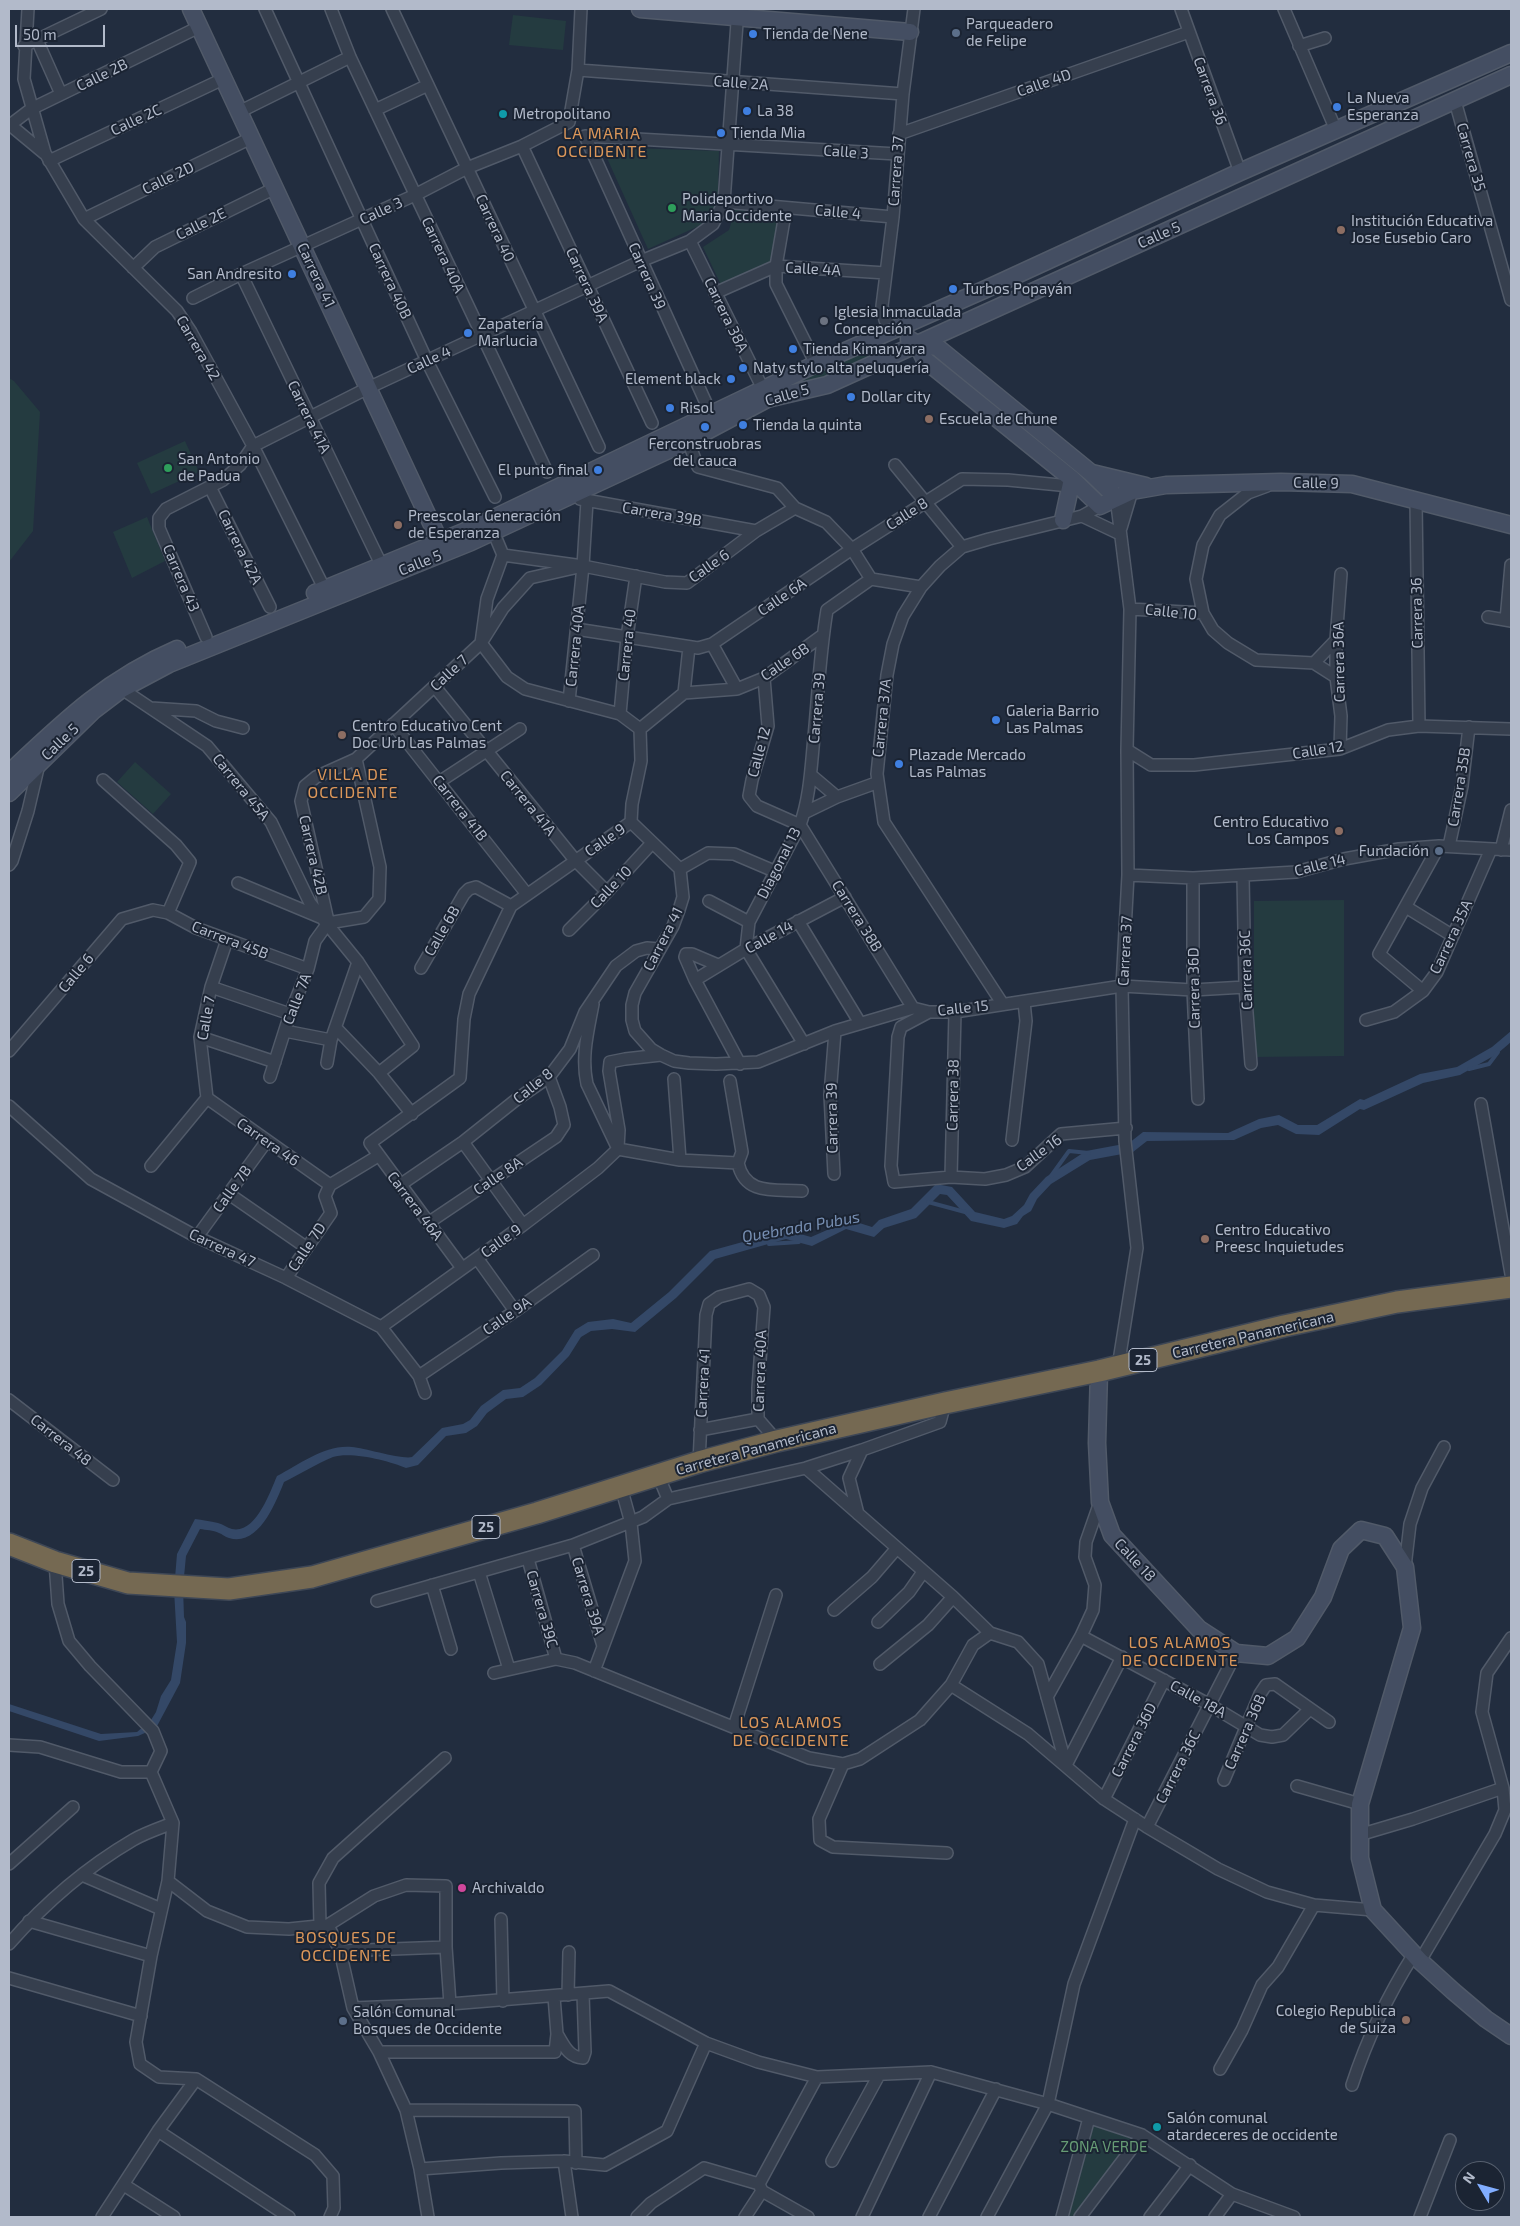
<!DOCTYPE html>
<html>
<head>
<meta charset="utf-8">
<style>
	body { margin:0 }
	#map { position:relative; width:1520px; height:2226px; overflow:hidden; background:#222d3f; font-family:"Exo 2",sans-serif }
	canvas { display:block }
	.frame { position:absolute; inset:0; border:10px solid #b2baca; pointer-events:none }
	.north { position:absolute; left:1455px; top:2161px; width:50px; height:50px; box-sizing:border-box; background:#1b2433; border:1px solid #57606f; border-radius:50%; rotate:307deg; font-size:14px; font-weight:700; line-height:20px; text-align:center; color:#b2baca }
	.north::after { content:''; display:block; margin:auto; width:18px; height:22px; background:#81adff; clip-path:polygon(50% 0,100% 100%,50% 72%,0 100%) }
	.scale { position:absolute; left:15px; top:25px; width:90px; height:22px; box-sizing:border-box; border:2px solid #b2baca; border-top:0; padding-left:6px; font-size:15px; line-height:18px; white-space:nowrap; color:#b2baca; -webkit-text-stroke:4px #1b2433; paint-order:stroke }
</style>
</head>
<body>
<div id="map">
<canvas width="1520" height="2226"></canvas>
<div class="frame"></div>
<div class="north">N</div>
<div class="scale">50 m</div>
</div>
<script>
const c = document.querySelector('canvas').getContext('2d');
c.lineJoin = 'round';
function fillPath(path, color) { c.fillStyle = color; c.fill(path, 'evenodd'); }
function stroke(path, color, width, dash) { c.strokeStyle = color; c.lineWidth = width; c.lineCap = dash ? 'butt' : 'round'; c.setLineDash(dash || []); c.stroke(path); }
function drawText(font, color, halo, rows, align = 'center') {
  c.font = font + ' "Exo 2",sans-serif'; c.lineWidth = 4; c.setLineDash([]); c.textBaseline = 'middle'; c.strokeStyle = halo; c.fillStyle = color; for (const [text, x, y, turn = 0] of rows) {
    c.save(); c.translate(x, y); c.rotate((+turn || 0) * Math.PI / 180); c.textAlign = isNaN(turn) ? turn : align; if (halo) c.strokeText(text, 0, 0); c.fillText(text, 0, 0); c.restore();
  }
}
const green = new Path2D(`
	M513,15L566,21L563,50L509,45Z
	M602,147L719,151L718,194L710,221L648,249Z
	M736,207L782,213L770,262L722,287L703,247L729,230Z
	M874,343L880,355L835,376L798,382Z
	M9,378L14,381L40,412L33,531L9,562Z
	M185,441L199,472L151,494L137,463Z
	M147,517L165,561L132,578L113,532Z
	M135,762L171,794L153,814L117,782Z
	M1344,900V1056L1254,1057V901Z
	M1089,2118L1142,2135L1080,2217H1062Z`);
const water = new Path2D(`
	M1511,1031V1042L1497,1054L1460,1075L1423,1083L1364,1110L1360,1109L1319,1135L1296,1134L1278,1125L1261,1128L1234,1140L1147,1141L1133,1152L1090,1160L1051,1184L1037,1199L1031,1211L1023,1216L1017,1224L1004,1228L971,1221L947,1195L940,1194L916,1218L884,1228L874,1237L846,1229L812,1246L786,1239L715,1259L676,1298L635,1332L612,1329L591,1331L581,1337L569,1356L541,1385L523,1397L506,1399L487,1413L477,1426L466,1433L446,1436L418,1465L406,1468C390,1461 351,1451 333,1457C316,1464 300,1474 284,1482C276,1502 259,1547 229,1538C225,1537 222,1534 219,1533C213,1530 206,1530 200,1529L186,1556L183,1587L184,1617L186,1622V1643L180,1683L156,1728L138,1736L99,1741L9,1711V1704L101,1734L137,1732L151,1720L156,1712L161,1696L171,1680L177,1642L174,1590L177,1554L195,1519C202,1520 210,1521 218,1523C223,1524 227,1528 232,1529C256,1534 270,1492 277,1476C300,1464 326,1444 352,1447C365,1448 403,1460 412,1457L442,1428L463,1424L470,1420L481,1406L503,1390L520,1388L535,1378L562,1351L575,1330L588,1322L613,1319L631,1323L669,1292L710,1251L786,1230L811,1237L850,1220L872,1227L879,1220L911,1209L936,1184L952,1187L975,1212L1004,1219L1012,1216L1024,1205L1030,1194L1046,1177L1086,1151L1129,1143L1143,1132L1228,1133L1259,1119L1279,1115L1298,1125H1317L1360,1099L1364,1100L1420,1074L1457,1067L1492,1047Z`);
const stream = new Path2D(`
	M1469,1069L1489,1064L1498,1052
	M1051,1176L1069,1151L1089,1153
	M928,1202L965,1212
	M769,1244L799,1242`);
const street = new Path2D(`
	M28,9L24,79L45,153L84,219L177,311L191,332L253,446L322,584
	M265,9L427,361L495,497
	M331,9L350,57L547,472
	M392,9L599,447
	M1181,9L1240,172
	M1284,9L1336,130
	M37,40L61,94
	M24,46L101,9
	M1299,46L1325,38
	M578,70L903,94
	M1455,101L1511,300
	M375,110L428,85
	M239,112L350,57
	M9,124L44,153
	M10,125L31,109L199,27
	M899,134L1189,32
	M522,146L652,423
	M49,161L223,79
	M724,202L893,217
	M786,208L776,266V284L816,364
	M84,219L251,138
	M690,241L763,389
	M133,268L155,247L275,188
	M241,274L378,558
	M715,293L776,266L886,273
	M193,298L241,274L415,195L467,168L522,146L569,122L578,70L581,9
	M895,329L885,320L882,306L893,217L903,94L914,9
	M711,414L585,136L897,154
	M688,441L698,467L777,488L795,508L826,522L852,549L871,579L921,587
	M895,465L962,547
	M210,487L270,607
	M1116,497L1130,609L1127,750L1128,875L1122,986L1125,1141L1137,1248L1118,1367
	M580,499L756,531
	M1416,501L1419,726
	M1082,516L1120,534
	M1121,528L1132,491
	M493,531L503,555L583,566L665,582L687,583L756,531L795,508
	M503,555L487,599L481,643L507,677L525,689L620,714L640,729
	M1130,609L1203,613L1213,630L1228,643L1256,660L1314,663L1336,677
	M1203,613L1196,579L1203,545L1220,515L1248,493L1267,486
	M1488,617L1511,621
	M1506,620L1511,565
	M576,629L698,648L712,644L737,689
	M206,637L159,528V518L166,509L223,480L240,465L253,446L368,388L641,261L690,241L713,224L724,202L738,9
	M712,644L852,549L962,479L1008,480L1070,486
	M1314,663L1336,640
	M764,678L768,726L752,780L749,796L757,806L800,825L913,1008
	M435,687L575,860L607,892
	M122,689L207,746L271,822L310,903L358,962L413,1046L379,1073
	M684,693L689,647
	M569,701L583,566L587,501
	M151,708L196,711L216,721L243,728
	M620,714L627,637L636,576
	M393,724L526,893
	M640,729L684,693L737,689L764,678L823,635
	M1340,749L1341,716L1336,677V640L1341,574
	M1127,750L1151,765H1194L1340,749L1388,730L1419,726L1511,729
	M811,775L837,797
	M103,780L176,845L190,862L168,913
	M439,782L520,729
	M804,813L837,797L876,783
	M631,822L680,869L683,897L679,910L673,926L635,993L632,1005V1020L635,1031L651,1049L661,1055L674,1061L689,1063L716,1064L758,1062L835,1031L913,1008L929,1012H955L1122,986L1193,990L1245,987
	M631,822L632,804L641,761L640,729
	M1449,846L1462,786L1469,727
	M1501,850L1511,810
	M9,865L12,861L28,811L39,764
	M680,869L708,853L734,854L774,871
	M1128,875L1193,878L1296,872L1344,859L1399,849L1439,846L1511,850
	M1243,876L1245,987L1251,1064
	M1193,878V990L1198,1099
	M238,883L322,918
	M709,901L749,922
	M1406,907L1453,936
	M328,921L301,801L305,786L316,777L356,759L481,643L503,608L530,578L583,566
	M798,921L860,1023
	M328,923L364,917L379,899L380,867L356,759
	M569,930L607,892L652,843
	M718,965L692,954H686L685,957L695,980L740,1064
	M421,968L464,894L469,889L476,887L511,906
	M695,980L746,949L845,897
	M211,987L290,1014
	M1423,991L1379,954L1439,846
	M1002,1003L884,822L877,774L887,675L893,644L903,616L921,587L940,566L962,547L989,539L1082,516L1100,506
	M593,1004C588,1031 581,1057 587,1084L618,1149
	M929,1012L901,1027L898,1037L891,1166L894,1182L951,1177L985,1179L1006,1175L1025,1167L1061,1134L1126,1128
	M1366,1020L1394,1012L1423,991L1437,972L1491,849
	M336,1028L379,1073L412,1114
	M285,1031L331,1040
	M200,1037L275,1062
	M804,1044L746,949L749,922L800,825C810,797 811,767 814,737C818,695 820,652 827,610L871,579
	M9,1051L122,919L153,910L168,913L196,928L308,969
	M327,1063L331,1040L358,962
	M270,1077L290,1014L308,969L315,941L328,923
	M674,1079L680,1160
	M730,1081L742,1152L738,1163
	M207,1098L200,1037L211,987L227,940
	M207,1098L330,1185
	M1481,1104L1511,1274
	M9,1106L91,1179L197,1237L286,1278L381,1327L419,1376L425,1393
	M1012,1140L1026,1021L1024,1002
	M463,1142L523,1225
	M618,1148L619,1130L609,1071L610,1062L625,1059L661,1055
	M618,1149L680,1160L738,1163
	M738,1163C745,1196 775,1189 802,1191
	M151,1166L207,1098
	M834,1174L830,1095L835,1031
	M951,1177L955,1012
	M400,1185L463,1142L517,1099L549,1077L570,1049L585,1012L616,966L636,951L647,948L659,949
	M229,1194L307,1248
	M428,1223L556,1137L564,1125L560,1107L549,1077
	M197,1237L266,1142
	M477,1258L515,1311
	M462,1268L370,1143L460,1078L464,1019L469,994L511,906L631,822
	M286,1278L331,1213L325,1196L330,1185L378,1156
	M381,1327L523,1225L598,1168L618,1149
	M419,1376L515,1311L593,1255
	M9,1400L113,1480
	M700,1430L758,1419
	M699,1462L706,1315L709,1304L719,1297L749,1289L759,1295L764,1307L758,1388V1419L777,1441
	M806,1468L953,1597L990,1633L1018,1642L1038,1664L1066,1765
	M658,1475L668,1499L806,1468L862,1450L940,1422L945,1403
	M858,1514L849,1478L862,1450
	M573,1545L603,1646
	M528,1559L556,1659
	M55,1562L58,1604L69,1641L90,1666L153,1731L161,1751L151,1772L173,1823L168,1881L151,1956L136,2042L140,2064L159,2077L196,2079L315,2155L333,2176L334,2208L330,2217
	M1405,1567L1410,1524L1422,1488L1444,1447
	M479,1572L509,1669
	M432,1585L451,1649
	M377,1601L573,1545L643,1517L668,1499
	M834,1610L872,1577L897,1548
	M878,1622L909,1592L923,1572
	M1081,1636L1210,1705L1260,1735L1272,1737L1283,1735L1310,1709
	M880,1664L928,1625L953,1597
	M594,1671L635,1561L631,1523L621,1487
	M494,1673L556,1659L575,1663L809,1758L843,1764L860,1759L920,1720L951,1685L973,1645L990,1633
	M951,1685L1028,1734L1104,1799L1147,1827L1218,1869L1267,1892L1314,1905L1373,1910
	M1047,1697L1081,1636L1093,1610L1095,1585L1085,1557L1086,1542L1100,1502
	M734,1727L776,1595
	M9,1745L40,1747L121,1772H151
	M843,1764L819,1819L820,1840L833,1847L947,1853
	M1066,1765L1122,1657
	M1224,1780L1260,1694L1266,1685L1275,1684L1329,1722
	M1297,1786L1360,1804
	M1104,1799L1164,1680
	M1147,1827L1236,1653
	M1359,1835L1413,1819L1503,1788
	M9,1864L73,1807
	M82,1875L161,1909
	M168,1881L207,1911L247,1927L289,1929L328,1925L374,1896L406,1885L446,1886V1947L450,2004
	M501,1919L503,2001
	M29,1921L151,1956
	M328,1925L340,1951L353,2008L379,2052L406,2110L420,2169L428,2217
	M320,1926L319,1883L333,1858L445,1758
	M9,1944C44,1904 87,1867 133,1840C145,1833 160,1828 173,1823
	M340,1951L446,1947
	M1420,1961L1495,1834L1505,1810L1503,1788L1482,1712L1487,1673L1511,1638
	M9,1978L141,2016
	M568,1995L569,1952
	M353,2008L450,2004L609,1991L706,2043L758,2062L817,2077L931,2072L1048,2104L1142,2135L1232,2194L1294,2217
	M557,2034C564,2045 568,2057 583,2058L585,2052L583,1994
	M379,2052H555L557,2034L554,1997
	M1220,2069L1242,2030L1262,1985L1278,1967L1314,1905
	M1352,2085C1367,2039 1388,1995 1414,1954
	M406,2110L575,2111L576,2163
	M158,2131L289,2217
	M564,2161L572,2217
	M832,2161L879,2075
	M420,2169L501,2163L564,2161L605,2165L667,2131L706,2043
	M759,2184L817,2077
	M124,2185L174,2217
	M102,2217L158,2131L196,2079
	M637,2217L651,2203L704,2168L759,2184L762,2191L808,2217
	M745,2217L762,2191
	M862,2217L931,2072
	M929,2217L996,2089
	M987,2217L1048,2104L1074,1984L1135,1819
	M1062,2217L1089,2118
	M1080,2217L1142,2135
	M1150,2217L1190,2165
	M1215,2217L1232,2194
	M1420,2217L1450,2140`);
const secondary = new Path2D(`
	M191,9L440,542
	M640,9L910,32
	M909,339L917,344L925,360L1072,479L1100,506L1132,491L1166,485L1281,482L1352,484L1511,525
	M917,344L937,347L1090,472L1116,497
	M1092,473L1146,486
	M1063,520L1072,479
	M315,593L473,528L816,364L986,289L1240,172L1511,53
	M9,773C63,722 107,679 177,649
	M9,793L93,711L122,689L169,664L471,542L688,441L767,399L827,385L1511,75
	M1099,1371L1097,1443L1100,1502L1112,1535L1199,1629L1236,1653L1268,1656L1297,1638L1323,1597L1341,1549L1361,1530L1385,1536L1405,1567L1412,1628L1360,1804V1858L1373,1910L1420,1961L1453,1991L1486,2019L1511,2036`);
const highway = new Path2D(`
	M9,1544L55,1562L128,1583L229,1589L312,1577L537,1513L699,1462L777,1441L945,1403L1099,1371L1284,1326L1397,1302L1511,1287`);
const markers = [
	[956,33,5,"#5c6f8a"],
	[753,34,5,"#3f7fe0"],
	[1337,107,5,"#3f7fe0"],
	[747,111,5,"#3f7fe0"],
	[503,114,5,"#0f9aa8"],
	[721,133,5,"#3f7fe0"],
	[672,208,5,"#2e9e5b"],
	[1341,230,5,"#8d6e63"],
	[292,274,5,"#3f7fe0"],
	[953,289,5,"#3f7fe0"],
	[824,321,5,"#6b7280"],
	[468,333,5,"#3f7fe0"],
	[793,349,5,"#3f7fe0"],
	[743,368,5,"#3f7fe0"],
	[731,379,5,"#3f7fe0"],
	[851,397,5,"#3f7fe0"],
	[670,408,5,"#3f7fe0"],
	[929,419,5,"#8d6e63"],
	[743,425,5,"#3f7fe0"],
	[705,427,5,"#3f7fe0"],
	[168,468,5,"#2e9e5b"],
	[598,470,5,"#3f7fe0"],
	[398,525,5,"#8d6e63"],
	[996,720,5,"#3f7fe0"],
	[342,735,5,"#8d6e63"],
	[899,764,5,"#3f7fe0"],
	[1339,831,5,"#8d6e63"],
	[1439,851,5,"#5c6f8a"],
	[1205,1239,5,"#8d6e63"],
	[462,1888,5,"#d1479c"],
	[1406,2020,5,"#8d6e63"],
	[343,2021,5,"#5c6f8a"],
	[1157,2127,5,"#0f9aa8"]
];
const shields = [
	[1143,1360,28],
	[486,1527,28],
	[86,1571,28]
];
const shieldNames = [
	["25",1143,1360],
	["25",486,1527],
	["25",86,1571]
];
const poiNames = [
	["Parqueadero",966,24],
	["de Felipe",966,41],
	["Tienda de Nene",763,34],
	["La Nueva",1347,98],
	["Esperanza",1347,115],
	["La 38",757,111],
	["Metropolitano",513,114],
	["Tienda Mia",731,133],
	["Polideportivo",682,199],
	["Maria Occidente",682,216],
	["Institución Educativa",1351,221],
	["Jose Eusebio Caro",1351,238],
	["San Andresito",282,274,"right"],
	["Turbos Popayán",963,289],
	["Iglesia Inmaculada",834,312],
	["Concepción",834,329],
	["Zapatería",478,324],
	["Marlucia",478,341],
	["Tienda Kimanyara",803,349],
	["Naty stylo alta peluquería",753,368],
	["Element black",721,379,"right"],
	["Dollar city",861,397],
	["Risol",680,408],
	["Escuela de Chune",939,419],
	["Tienda la quinta",753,425],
	["Ferconstruobras",705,444,"center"],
	["del cauca",705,461,"center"],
	["San Antonio",178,459],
	["de Padua",178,476],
	["El punto final",588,470,"right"],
	["Preescolar Generación",408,516],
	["de Esperanza",408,533],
	["Galeria Barrio",1006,711],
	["Las Palmas",1006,728],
	["Centro Educativo Cent",352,726],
	["Doc Urb Las Palmas",352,743],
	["Plazade Mercado",909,755],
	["Las Palmas",909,772],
	["Centro Educativo",1329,822,"right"],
	["Los Campos",1329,839,"right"],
	["Fundación",1429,851,"right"],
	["Centro Educativo",1215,1230],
	["Preesc Inquietudes",1215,1247],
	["Archivaldo",472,1888],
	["Colegio Republica",1396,2011,"right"],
	["de Suiza",1396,2028,"right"],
	["Salón Comunal",353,2012],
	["Bosques de Occidente",353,2029],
	["Salón comunal",1167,2118],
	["atardeceres de occidente",1167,2135]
];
const streetNames = [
	["Calle 2B",102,75,-26],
	["Calle 2A",741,83,4],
	["Calle 4D",1044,83,-19],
	["Carrera 36",1210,91,70],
	["Calle 2C",136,120,-25],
	["Calle 3",846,152,4],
	["Carrera 35",1471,157,74],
	["Carrera 37",896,171,-86],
	["Calle 2D",168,178,-26],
	["Calle 3",381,211,-25],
	["Calle 4",838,212,5],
	["Calle 2E",201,224,-26],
	["Carrera 40",495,228,65],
	["Calle 5",1159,235,-24],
	["Carrera 40A",443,255,65],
	["Calle 4A",813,269,3],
	["Carrera 41",316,275,65],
	["Carrera 39",647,276,66],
	["Carrera 40B",390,281,65],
	["Carrera 39A",587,285,65],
	["Carrera 38A",726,315,64],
	["Carrera 42",198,348,60],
	["Calle 4",429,360,-25],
	["Calle 5",787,395,-16],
	["Carrera 41A",309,417,64],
	["Calle 9",1316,483,1],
	["Carrera 39B",662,514,10],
	["Calle 8",907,514,-33],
	["Carrera 42A",240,547,64],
	["Calle 5",420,563,-22],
	["Calle 6",709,566,-35],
	["Carrera 43",181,578,67],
	["Calle 6A",782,597,-34],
	["Calle 10",1171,612,6],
	["Carrera 36",1417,613,-91],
	["Carrera 40",627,645,-84],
	["Carrera 40A",575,646,-84],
	["Calle 6B",785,662,-34],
	["Carrera 36A",1339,662,-91],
	["Calle 7",449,673,-43],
	["Carrera 39",817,708,-85],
	["Carrera 37A",882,718,-84],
	["Calle 5",60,742,-44],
	["Calle 12",1318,750,-9],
	["Calle 12",759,752,-75],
	["Carrera 45A",241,787,51],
	["Carrera 35B",1459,787,-81],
	["Carrera 41A",528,803,51],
	["Carrera 41B",460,808,52],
	["Calle 9",605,840,-35],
	["Carrera 42B",313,855,77],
	["Diagonal 13",779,863,-63],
	["Calle 14",1320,865,-14],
	["Calle 10",611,887,-46],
	["Carrera 38B",857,916,58],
	["Calle 6B",442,931,-60],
	["Calle 14",769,937,-29],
	["Carrera 35A",1451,937,-65],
	["Carrera 41",663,939,-63],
	["Carrera 45B",230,940,21],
	["Carrera 37",1125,951,-87],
	["Carrera 36C",1246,970,-92],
	["Calle 6",76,973,-50],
	["Carrera 36D",1194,988,-91],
	["Calle 7A",297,999,-69],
	["Calle 15",963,1008,-6],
	["Calle 7",206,1018,-80],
	["Calle 8",533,1086,-39],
	["Carrera 38",953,1095,-89],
	["Carrera 39",832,1118,-91],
	["Carrera 46",268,1142,35],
	["Calle 16",1039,1153,-36],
	["Calle 8A",498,1176,-34],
	["Calle 7B",232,1189,-54],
	["Carrera 46A",415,1206,53],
	["Calle 9",501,1241,-36],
	["Calle 7D",307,1247,-56],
	["Carrera 47",222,1248,25],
	["Calle 9A",507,1316,-35],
	["Carretera Panamericana",1253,1335,-13],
	["Carrera 40A",760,1371,-88],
	["Carrera 41",703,1383,-87],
	["Carrera 48",61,1440,38],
	["Carretera Panamericana",756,1449,-15],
	["Calle 18",1135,1560,47],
	["Carrera 39A",588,1596,73],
	["Carrera 39C",542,1609,74],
	["Calle 18A",1198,1699,29],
	["Carrera 36B",1245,1732,-66],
	["Carrera 36D",1134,1740,-63],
	["Carrera 36C",1178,1767,-63]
];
const parkNames = [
	["ZONA VERDE",1104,2147]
];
const neighbourhoodNames = [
	["LA MARIA",602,134],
	["OCCIDENTE",602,152],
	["VILLA DE",353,775],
	["OCCIDENTE",353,793],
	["LOS ALAMOS",1180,1643],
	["DE OCCIDENTE",1180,1661],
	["LOS ALAMOS",791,1723],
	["DE OCCIDENTE",791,1741],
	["BOSQUES DE",346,1938],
	["OCCIDENTE",346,1956]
];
const waterNames = [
	["Quebrada Pubus",801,1227,-10]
];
fillPath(green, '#243b40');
fillPath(water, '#344867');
stroke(stream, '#344867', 4);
stroke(street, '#515a69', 14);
stroke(secondary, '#515a69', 19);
stroke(highway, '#3e4756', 24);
stroke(street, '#363f4e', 11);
stroke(secondary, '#444e62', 16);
stroke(highway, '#756952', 21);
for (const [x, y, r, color] of markers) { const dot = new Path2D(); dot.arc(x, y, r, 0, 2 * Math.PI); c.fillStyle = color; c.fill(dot); stroke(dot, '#1b2433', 2); }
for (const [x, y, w] of shields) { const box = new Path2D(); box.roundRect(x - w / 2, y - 11.5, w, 23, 4); c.fillStyle = '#1b2433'; c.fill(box); stroke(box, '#b2baca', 1); }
drawText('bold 14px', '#b2baca', null, shieldNames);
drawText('15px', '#b2baca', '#1b2433', poiNames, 'left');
drawText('15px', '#b2baca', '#1b2433', streetNames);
drawText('15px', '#679c75', '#1b2433', parkNames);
c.letterSpacing = '1px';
drawText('16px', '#dc975a', '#1b2433', neighbourhoodNames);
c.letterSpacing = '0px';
drawText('italic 16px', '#778fb3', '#1b2433', waterNames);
</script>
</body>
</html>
